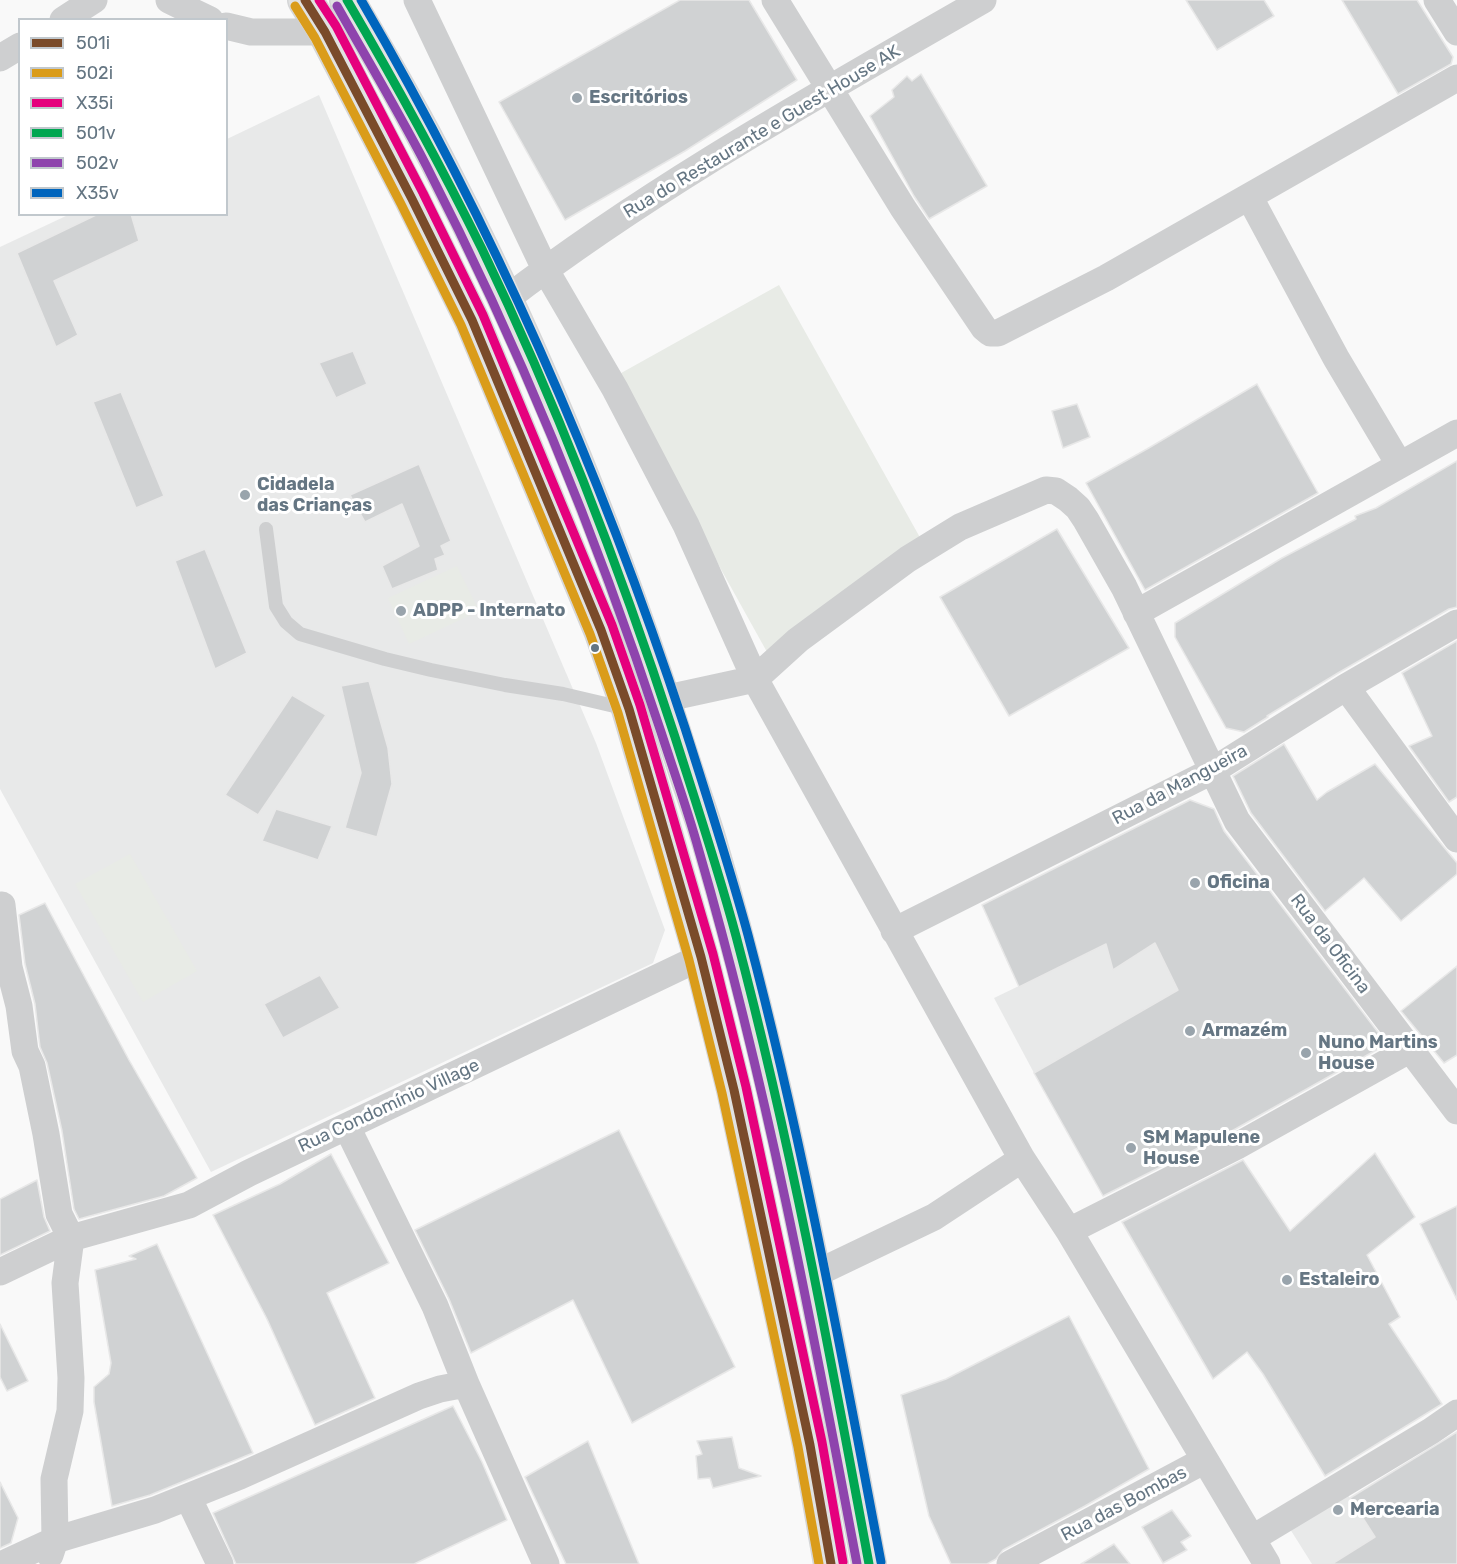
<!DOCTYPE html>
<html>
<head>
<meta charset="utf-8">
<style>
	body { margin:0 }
	#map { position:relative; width:1457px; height:1564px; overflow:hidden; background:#f9f9f9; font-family:Rubik,sans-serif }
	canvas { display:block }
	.legend { position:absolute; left:18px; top:18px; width:210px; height:198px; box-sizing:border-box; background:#fff; border:2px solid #c1c8cd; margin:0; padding:8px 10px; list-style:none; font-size:18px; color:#657683 }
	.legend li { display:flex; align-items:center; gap:12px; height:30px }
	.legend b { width:30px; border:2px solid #c1c8cd }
</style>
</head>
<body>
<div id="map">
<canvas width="1457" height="1564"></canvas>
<ul class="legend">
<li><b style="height:8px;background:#7a4b2a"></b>501i</li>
<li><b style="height:8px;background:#da9c1a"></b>502i</li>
<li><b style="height:8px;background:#e5007d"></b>X35i</li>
<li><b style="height:8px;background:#00a651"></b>501v</li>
<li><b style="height:8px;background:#8e44ad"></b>502v</li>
<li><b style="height:8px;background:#0065bd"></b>X35v</li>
</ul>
</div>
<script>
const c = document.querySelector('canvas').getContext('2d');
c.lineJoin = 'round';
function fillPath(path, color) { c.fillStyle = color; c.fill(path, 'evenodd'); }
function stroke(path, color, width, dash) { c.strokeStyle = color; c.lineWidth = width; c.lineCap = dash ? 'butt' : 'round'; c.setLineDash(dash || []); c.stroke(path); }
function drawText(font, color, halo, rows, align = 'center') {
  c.font = font + ' Rubik,sans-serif'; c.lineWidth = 6; c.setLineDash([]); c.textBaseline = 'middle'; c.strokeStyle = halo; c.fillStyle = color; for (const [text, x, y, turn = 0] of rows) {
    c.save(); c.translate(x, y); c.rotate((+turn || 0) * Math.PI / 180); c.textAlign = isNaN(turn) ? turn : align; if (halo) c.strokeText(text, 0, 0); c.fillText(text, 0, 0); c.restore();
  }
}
const built = new Path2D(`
	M319,95L596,743L665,930L653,963L211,1172L0,789V247L68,215L226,214L227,139Z
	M1157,941L1181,995L1034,1073L994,998L1106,944L1116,968Z
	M1346,1492L1375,1537L1332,1564H1312L1290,1529Z`);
const green = new Path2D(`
	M779,285L932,559L767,652L614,377Z
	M457,566L479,611L409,644L388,598Z
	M130,854L197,971L143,1002L75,884Z`);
const building = new Path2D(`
	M680,0H749L797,80L685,151L565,220L499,102Z
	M1186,0H1264L1274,16L1217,50Z
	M1342,0H1417L1453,57L1451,64L1398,94Z
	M921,74L987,186L929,219L914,196L870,116L894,97L892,90L907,76L912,81Z
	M98,214H131L139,241L54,281L78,335L56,347L17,253Z
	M353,351L367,384L336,398L319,363Z
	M1257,384L1318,493L1145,590L1086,483L1147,449Z
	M121,392L164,496L136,508L93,402Z
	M1077,404L1090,437L1063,448L1052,411Z
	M1457,461V607L1449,609L1338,673L1267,716L1268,717L1244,732L1226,728L1175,637V623L1282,558L1356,519L1355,516L1376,508Z
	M419,464L451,541L441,546L445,555L435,559L438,570L392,589L382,566L419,546L402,504L365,522L350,495Z
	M1057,529L1129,648L1009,716L940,597Z
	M205,549L247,653L215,669L175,561Z
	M1457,641V797L1449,802L1409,746L1432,736L1402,673Z
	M369,681L388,748L392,784L377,837L345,828L361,773L341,686Z
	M292,695L326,715L258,815L225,795Z
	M1284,744L1317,800L1327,792L1375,764L1457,863V874L1401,921L1364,878L1325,911L1251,813L1233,776Z
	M1190,800L1214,809L1224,831L1387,1044L1230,1132L1103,1196L1034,1073L1178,990L1155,943L1113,970L1106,944L1019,987L982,905Z
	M276,809L332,826L318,860L262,841Z
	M45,903L129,1060L197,1178L164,1196L79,1219L74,1209L62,1131L47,1063L40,1047L35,1004L25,964L19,915Z
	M1457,966V1055L1444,1063L1401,1011Z
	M320,975L340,1008L283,1038L264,1004Z
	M619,1130L735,1367L632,1423L573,1300L471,1353L449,1299L415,1230Z
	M1375,1153L1415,1217L1367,1255L1400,1317L1389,1324L1442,1404L1325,1476L1263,1374L1247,1352L1213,1379L1122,1222L1243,1160L1290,1231Z
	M331,1154L389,1263L327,1293L375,1398L315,1425L267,1319L213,1215L280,1184Z
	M37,1180L44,1217L50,1231L0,1255V1199Z
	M1457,1206V1300L1420,1224Z
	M157,1244L253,1453L150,1495L112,1506L94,1402V1387L109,1374L111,1363L95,1270L136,1259L129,1256Z
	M1069,1316L1149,1469L1085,1506L1003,1550L996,1559L987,1564H951L929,1516L901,1395L946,1379Z
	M0,1324L28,1381L7,1391L0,1377Z
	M453,1406L482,1462L507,1520L414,1564H236L213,1513Z
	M1457,1432V1564H1332L1375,1537L1350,1498Z
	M732,1437L739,1468L761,1476L713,1488L710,1478L698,1479L696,1456L702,1454L697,1441Z
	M588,1441L639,1564H566L525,1477Z
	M0,1482L18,1518L11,1543L0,1548Z
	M1172,1510L1191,1536L1181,1542L1187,1550L1163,1563L1142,1527Z
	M1114,1544L1130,1564H1081Z`);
const service = new Path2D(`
	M266,529L276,606L286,622L300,634L385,659L431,670L505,685L563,694L627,709`);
const minor = new Path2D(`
	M169,0L210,20
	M417,0L545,269L615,389L686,525L755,679L1022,1159L1069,1231L1267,1564
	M775,0L903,208L984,328L990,333H998L1106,278L1457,78
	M1437,0L1457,32
	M63,20L94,0
	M226,26L251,32H325
	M0,58L20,46
	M1250,198L1336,358L1399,464
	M505,300C655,185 820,94 983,0
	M1136,613L1457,433
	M1346,687L1457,839
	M629,709L663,699L755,679L798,640L908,559L960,527L1046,490L1056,491L1068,499L1078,508L1086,520L1124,587L1237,821L1457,1111
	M2,905L9,967L19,1006L25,1051L32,1066L46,1134L59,1214L71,1238L65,1283L71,1378L70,1411L54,1479L55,1540L50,1555
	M894,931L1212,771L1346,687L1457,623
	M1069,1231L1237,1146L1409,1050
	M0,1272L71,1238L189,1205L249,1173L701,957
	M815,1274L934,1217L1022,1159
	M466,1384L546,1564
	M188,1497L220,1564
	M1253,1538L1431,1431L1457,1413
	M3,1564L55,1540L155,1510L240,1476L419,1396L440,1389L466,1384L435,1306L347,1127
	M1010,1564L1205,1460`);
const primary = new Path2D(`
	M305,0L325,32L412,199L472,320L601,630L629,709L701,957L734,1090L810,1445L831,1564
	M347,0C382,60 417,120 448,182C542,365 618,557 680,753C690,785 702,816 711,848C780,1083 824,1324 869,1564`);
const bus1 = new Path2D(`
	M305,0L325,32L412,199L472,320L601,630L629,709L701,957L734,1090L810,1445L831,1564`);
const bus2 = new Path2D(`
	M295,6L315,38L401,204L461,325L590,634L618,713L689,960L722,1093L798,1447L819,1564`);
const bus3 = new Path2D(`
	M319,0L336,26L423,193L483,315L612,625L640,705L713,954L746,1087L822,1442L843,1562`);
const bus4 = new Path2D(`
	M347,0C395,82 440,164 482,249C558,407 621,571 675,737C696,803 718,869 736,936C791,1143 830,1354 869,1564`);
const bus5 = new Path2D(`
	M337,6C367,59 398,111 426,165C520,348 597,537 661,732C674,772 688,811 699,851C767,1085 812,1325 857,1564`);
const bus6 = new Path2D(`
	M361,0C497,233 601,472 685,728C707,797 729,865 748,935C803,1142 841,1352 881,1562`);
const markers = [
	[577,98,6,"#99a4ac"],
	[245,495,6,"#99a4ac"],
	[401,611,6,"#99a4ac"],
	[595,648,5,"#657683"],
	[1195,883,6,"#99a4ac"],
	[1190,1031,6,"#99a4ac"],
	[1306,1053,6,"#99a4ac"],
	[1131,1148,6,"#99a4ac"],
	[1287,1280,6,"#99a4ac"],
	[1338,1510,6,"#99a4ac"]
];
const poiNames = [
	["Escritórios",589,98],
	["Cidadela",257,485],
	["das Crianças",257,506],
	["ADPP - Internato",413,611],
	["Oficina",1207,883],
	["Armazém",1202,1031],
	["Nuno Martins",1318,1043],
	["House",1318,1064],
	["SM Mapulene",1143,1138],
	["House",1143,1159],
	["Estaleiro",1299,1280],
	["Mercearia",1350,1510]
];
const streetNames = [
	["Rua do Restaurante e Guest House AK",762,132,-31],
	["Rua da Mangueira",1180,785,-28],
	["Rua da Oficina",1330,944,53],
	["Rua Condomínio Village",389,1106,-25],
	["Rua das Bombas",1124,1504,-28]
];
fillPath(built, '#e8e9e9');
fillPath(green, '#e8ebe6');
fillPath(building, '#d0d2d3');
stroke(building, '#e8e8e8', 1.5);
stroke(primary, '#d5d6d7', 36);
stroke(service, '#cecfd0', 14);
stroke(minor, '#cecfd0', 27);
stroke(primary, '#e1e2e2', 33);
stroke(bus1, '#7a4b2a', 9);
stroke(bus2, '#da9c1a', 9);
stroke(bus3, '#e5007d', 9);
stroke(bus4, '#00a651', 9);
stroke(bus5, '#8e44ad', 9);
stroke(bus6, '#0065bd', 9);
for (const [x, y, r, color] of markers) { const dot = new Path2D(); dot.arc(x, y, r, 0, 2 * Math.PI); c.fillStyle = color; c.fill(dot); stroke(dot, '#fff', 2); }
drawText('bold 18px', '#657683', '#fff', poiNames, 'left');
drawText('18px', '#657683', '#fff', streetNames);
</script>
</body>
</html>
